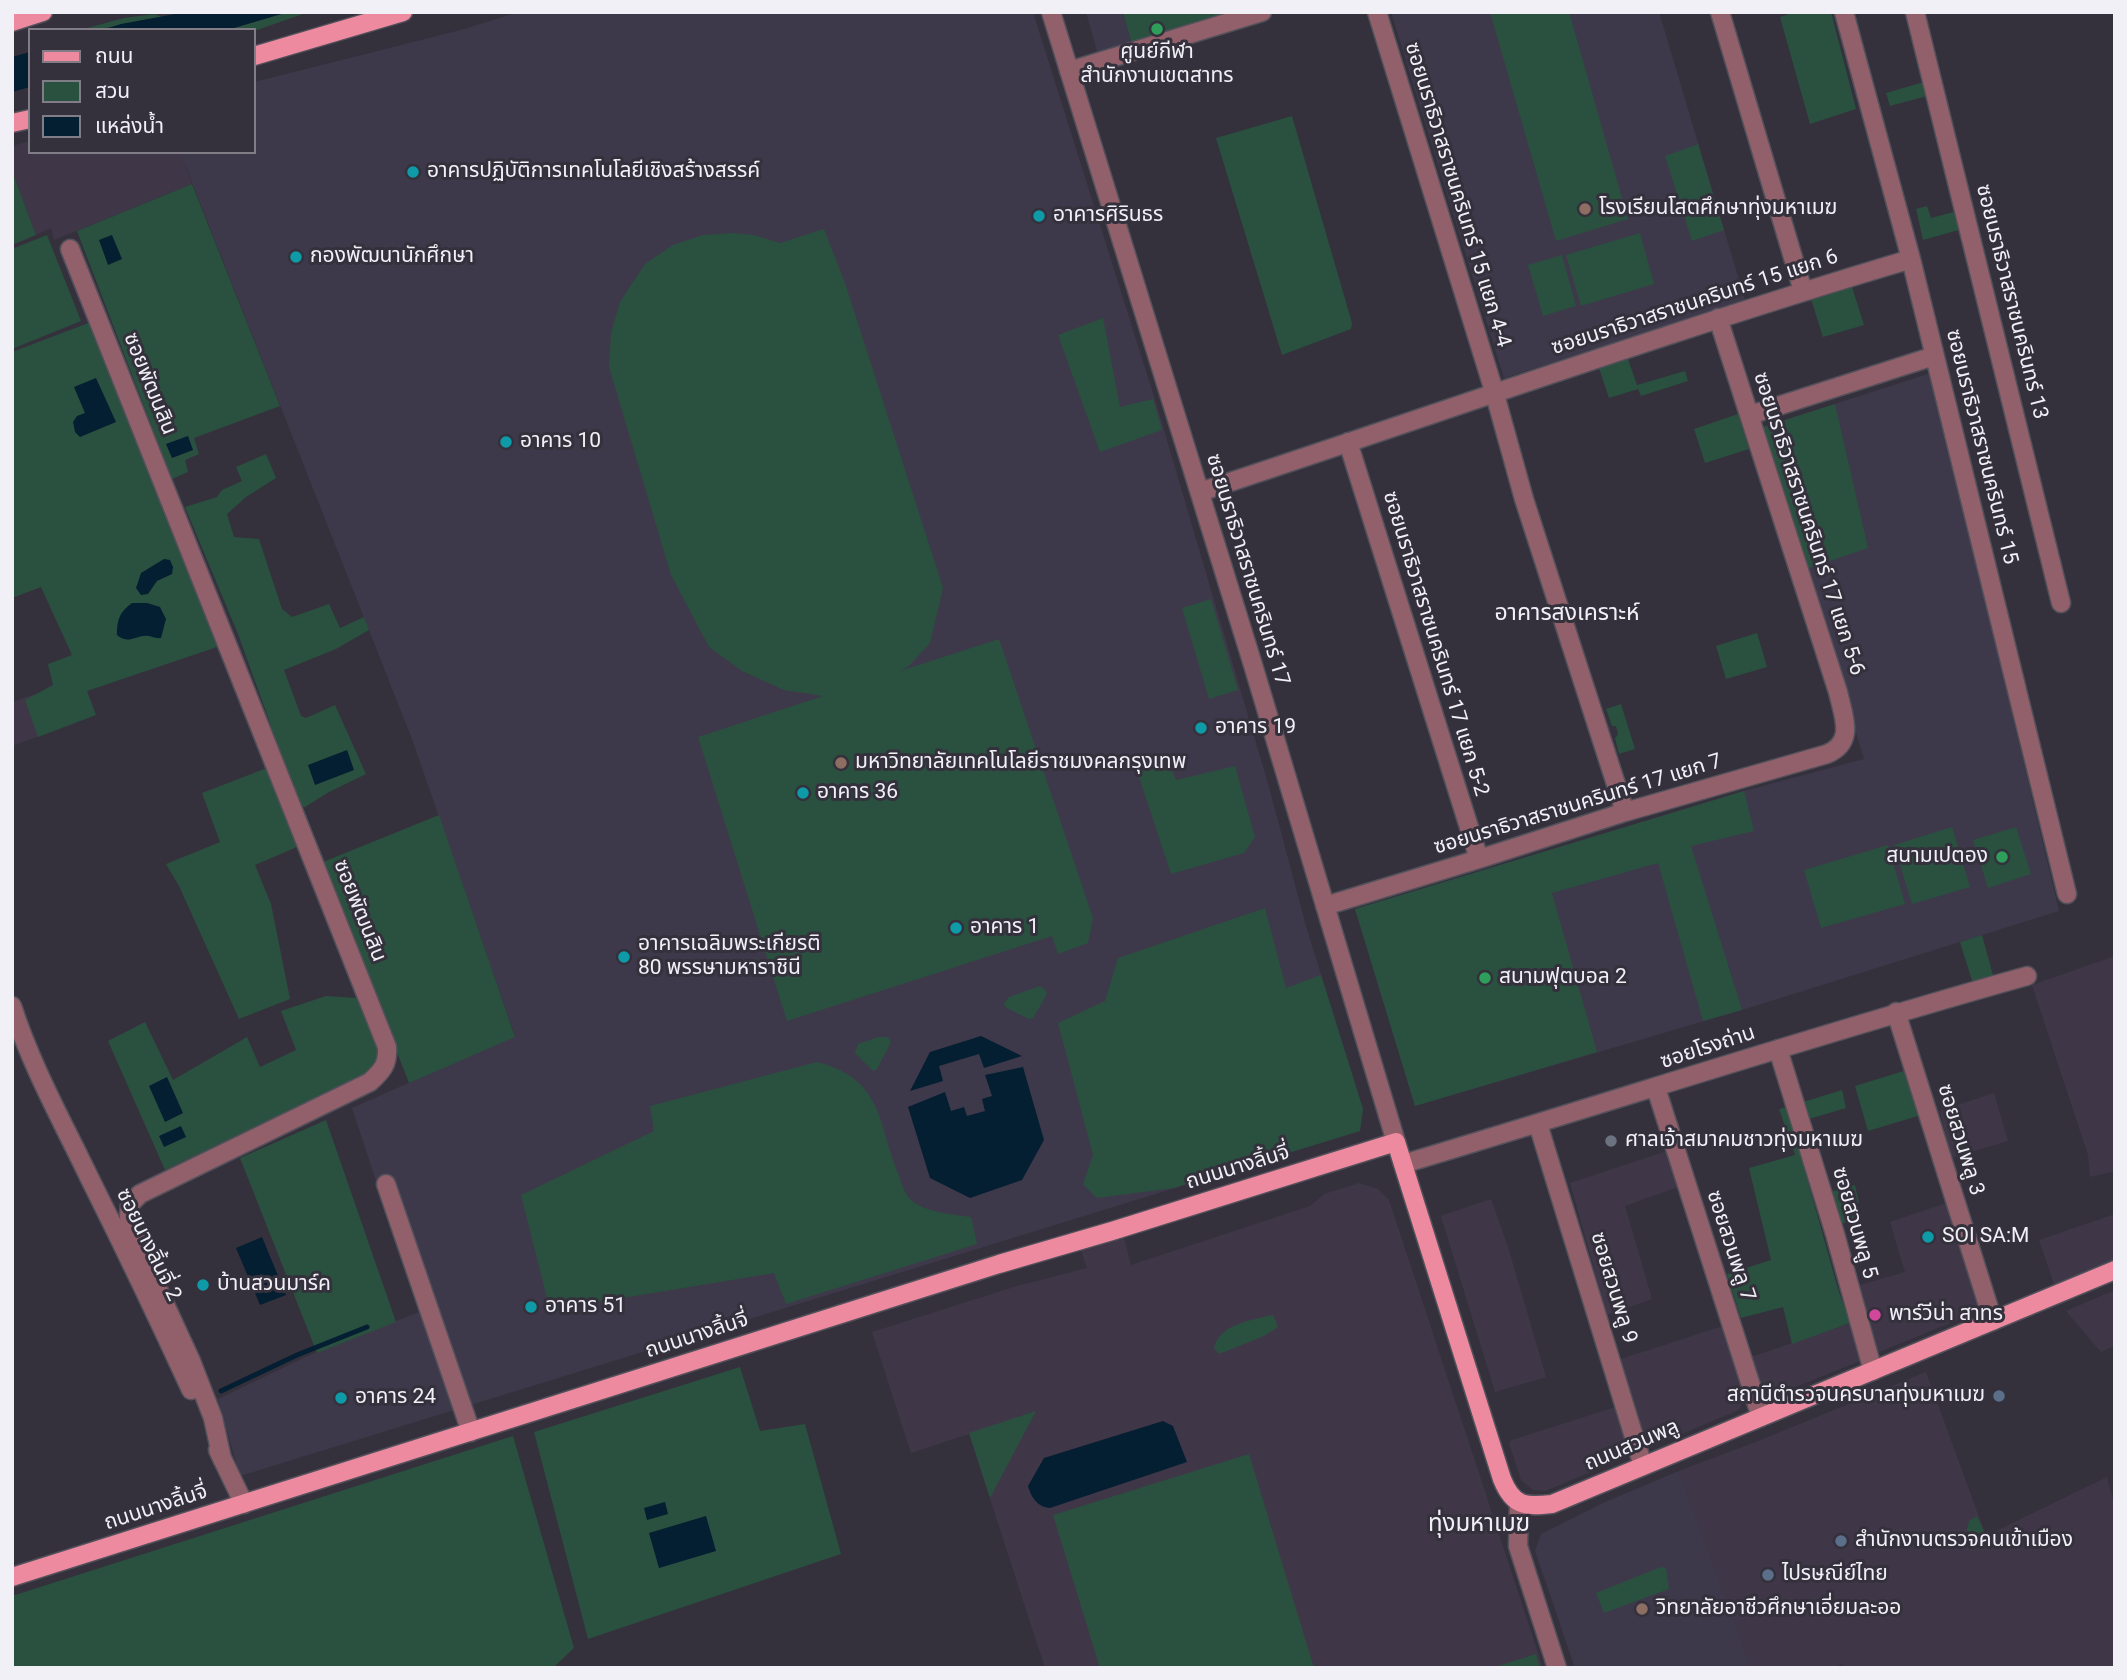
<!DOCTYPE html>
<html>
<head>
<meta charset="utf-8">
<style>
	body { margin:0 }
	#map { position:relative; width:2127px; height:1680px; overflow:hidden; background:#34313c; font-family:Roboto,"Noto Sans Thai",sans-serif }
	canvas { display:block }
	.frame { position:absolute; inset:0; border:14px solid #f2f0f7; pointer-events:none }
	.legend { position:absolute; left:28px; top:28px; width:228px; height:126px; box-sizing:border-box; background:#34313c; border:2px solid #807d87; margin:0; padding:9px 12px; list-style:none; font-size:21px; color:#f2f0f7 }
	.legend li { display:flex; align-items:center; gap:14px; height:35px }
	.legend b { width:35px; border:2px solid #807d87 }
</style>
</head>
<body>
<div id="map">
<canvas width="2127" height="1680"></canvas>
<div class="frame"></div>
<ul class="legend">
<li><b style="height:9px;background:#ee8a9f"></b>ถนน</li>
<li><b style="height:19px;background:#2a503f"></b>สวน</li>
<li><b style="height:19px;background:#041e32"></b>แหล่งน้ำ</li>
</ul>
</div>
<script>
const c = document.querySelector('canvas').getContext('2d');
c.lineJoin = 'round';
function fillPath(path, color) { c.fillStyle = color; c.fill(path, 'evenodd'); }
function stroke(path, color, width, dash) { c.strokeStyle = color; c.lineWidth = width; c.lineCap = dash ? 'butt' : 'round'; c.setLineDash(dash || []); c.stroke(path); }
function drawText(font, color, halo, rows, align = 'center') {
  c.font = font + ' Roboto,"Noto Sans Thai",sans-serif'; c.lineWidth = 6; c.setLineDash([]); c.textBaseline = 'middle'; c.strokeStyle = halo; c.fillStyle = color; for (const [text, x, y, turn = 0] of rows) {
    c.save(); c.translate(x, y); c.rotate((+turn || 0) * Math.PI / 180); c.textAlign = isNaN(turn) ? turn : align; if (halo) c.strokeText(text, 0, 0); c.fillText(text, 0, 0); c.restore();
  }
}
const commercial = new Path2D(`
	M30,141V152H180L192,184L54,240L51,228L36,235L12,171V146Z
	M82,678L96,715L12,746V702Z
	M2115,956V1171L2090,1177L2088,1155L2032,985Z
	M1994,1093L2008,1141L1951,1158L1940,1111Z
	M1670,1150L1681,1186L1625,1206L1652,1299L1607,1315L1570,1183Z
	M1359,1183L1378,1189L1389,1200L1543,1668H1045L969,1434L911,1453L872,1332L1014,1287L1087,1268L1081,1250L1124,1238L1131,1265L1310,1206L1324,1194Z
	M1491,1199L1508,1247L1546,1377L1495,1392L1441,1216Z
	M1949,1202L1984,1309L1872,1355L1857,1286L1905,1272L1890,1222Z
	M2115,1214V1260L2054,1284L2039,1240Z
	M2115,1290V1345L2101,1352L2066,1311Z
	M1854,1322L1865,1359L1760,1401L1751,1357Z
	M1726,1325L1746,1395L1739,1410L1545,1491L1533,1490L1521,1480L1509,1443L1512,1440L1628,1403L1618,1360Z
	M1926,1372L1986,1536L2107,1477L2115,1507V1668H1845L1842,1664L1833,1668H1751L1679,1471L1761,1440Z`);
const built = new Path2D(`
	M519,12H1033L1156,403L1269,787L1306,926L1363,1109L1360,1131L240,1476L218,1399L310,1355L419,1312L352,1108L515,1036L412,739L180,152H254V82L461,30Z
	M1086,12H1123L1132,45L1098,55Z
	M1391,12H1659L1745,300L1504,378Z
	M1931,373L2059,911L1742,1010L1415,1106L1355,909L1744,791L1864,759L1763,427Z
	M1679,1471L1751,1668H1575L1535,1551L1541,1534L1605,1502Z`);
const green = new Path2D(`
	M288,12H309L254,31L227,30Z
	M1123,12H1241L1132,45Z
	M1490,12H1569L1628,219L1556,241Z
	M1795,12H1831L1856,109L1810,124L1780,17Z
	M154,14L163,17C135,21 108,30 80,30L124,18Z
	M1927,81L1931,95L1890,106L1886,93Z
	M1292,116L1352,323L1351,329L1282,355L1216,138Z
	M1698,144L1724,230L1692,241L1665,156Z
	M12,171L36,235L12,245Z
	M192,184L280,406L194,438L199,454L185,460L188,472L172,479L77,231Z
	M1927,206L1931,218L1961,210L1966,228L1923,240L1916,209Z
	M824,229L846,286L943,588L930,643L909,666L900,671L999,639L1093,918L1088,943L1058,954L1052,936L787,1021L698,737L823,696L784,690L742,671L709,647L671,575L609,367L611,333L620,302L645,264L673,245L703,235L731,233L754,235L780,243Z
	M1640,233L1654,284L1581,306L1566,255Z
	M47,235L81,321L12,349V249Z
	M1562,255L1576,306L1543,316L1528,265Z
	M1852,287L1864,325L1823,337L1811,299Z
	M1103,318L1120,407L1153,399L1162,430L1100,452L1058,335Z
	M91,322L217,647L87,691L96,715L38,737L25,700L53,685L48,664L72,655L41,587L12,598V352Z
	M1628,359L1637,385L1685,371L1688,381L1641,396L1638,389L1609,398L1599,368Z
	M1835,404L1868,548L1807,569L1763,427Z
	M1738,414L1749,449L1705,463L1694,429Z
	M266,454L276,478L246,497L227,514L234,537L259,539L282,609L292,617L329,604L340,628L364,617L369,630L336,649L284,670L301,716L306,718L335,705L366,774L329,792L305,807L295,806L269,720L238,634L185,507L217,497L222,490L242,481L236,467Z
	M1211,599L1238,690L1209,699L1182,608Z
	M1757,633L1767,667L1726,679L1716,646Z
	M1621,704L1635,749L1619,754L1615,738L1618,734L1616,726H1612L1606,709Z
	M1169,764L1176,780L1235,766L1255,837L1244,853L1171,874L1137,771Z
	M267,768L297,847L255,865L271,904L290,999L239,1019L179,886L166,864L220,842L202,793Z
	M1744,791L1754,831L1691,846L1742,1010L1703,1021L1658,863L1552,893L1597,1052L1415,1106L1355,909Z
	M439,815L515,1037L409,1083L323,862Z
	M1952,827L1970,887L1912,904L1894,845Z
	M2016,827L2031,874L1988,888L1973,840Z
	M1888,845L1905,904L1821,928L1804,870Z
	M1265,908L1286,988L1321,975L1363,1109L1360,1131L1174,1188L1097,1198L1083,1184L1093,1155L1058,1023L1105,1001L1118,958Z
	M1982,935L1994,979L1973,984L1960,942Z
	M1040,986L1047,992L1046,996L1033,1018L1029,1019L1005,1007L1004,1003L1009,997Z
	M326,996L357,998C363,1011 386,1049 379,1063C379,1063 371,1071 371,1071L165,1170L108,1041L145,1022L173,1080L247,1037L260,1067L296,1050L281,1011Z
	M878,1037H888L891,1042L877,1069L873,1071L855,1053L858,1044Z
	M817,1062C883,1079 877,1121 898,1173C901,1181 904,1193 909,1198C924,1213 952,1214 971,1217L977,1244L786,1304L774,1273L550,1310L521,1195L654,1131L650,1106Z
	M1907,1070L1921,1115L1868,1131L1855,1086Z
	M1842,1090L1846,1108L1809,1119L1803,1102Z
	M1787,1107L1838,1289L1850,1323L1792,1344L1783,1307L1741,1318L1727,1274L1771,1260L1749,1168L1795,1155L1779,1109Z
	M326,1120L396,1322L317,1353L240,1158Z
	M1855,1185L1859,1203L1851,1205L1855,1220L1840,1224L1830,1192Z
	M1273,1315L1278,1327L1264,1336L1219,1354L1214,1348C1219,1324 1252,1320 1273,1315Z
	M740,1367L760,1431L805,1424L841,1554L588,1639L534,1432Z
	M1036,1411L990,1498L969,1433Z
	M513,1436L574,1648L553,1668H12V1596Z
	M1249,1454L1314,1668H1100L1053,1515Z
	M1977,1516L1986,1536L1970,1543L1967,1530L1969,1521Z
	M1661,1567L1666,1568L1669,1589L1604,1613L1596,1593Z
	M1536,1654L1540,1668H1492Z`);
const water = new Path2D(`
	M186,12H288L227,30H102L121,24Z
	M30,52V87L12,92V57Z
	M112,235L122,259L108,265L99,240Z
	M96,378L116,422L80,437L75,432L73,422L77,416L85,413L74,387Z
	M188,436L193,450L172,458L166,444Z
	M164,559L170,560L173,567L172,574L157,581L148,594L141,595L136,588L141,573Z
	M132,603H147L160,607L166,619L161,638C154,639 151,635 144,636C133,637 128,644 117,635C117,619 120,612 132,603Z
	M347,750L354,770L315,785L308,765Z
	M981,1036L1022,1056L984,1068L979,1054L939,1066L943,1081L910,1091L930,1052Z
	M1023,1067L1044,1140L1022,1180L970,1198L930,1178L908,1107L945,1092L951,1111L964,1107L967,1116L985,1111L982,1099L992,1096L985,1075Z
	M167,1077L183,1113L165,1122L149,1086Z
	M181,1126L186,1137L164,1147L159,1136Z
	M262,1237L286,1295L260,1305L236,1248Z
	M1163,1421L1173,1426L1187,1462L1050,1508C1037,1507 1031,1497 1028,1486L1044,1458Z
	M665,1502L668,1514L647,1520L644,1508Z
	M706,1516L716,1551L659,1568L649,1533Z`);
const stream = new Path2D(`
	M221,1391L297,1355L367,1327`);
const minor = new Path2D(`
	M1051,12L1253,665L1396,1142
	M1377,12L1494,391L1524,499L1625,812
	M1720,12L1803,291
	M1844,12L1911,259L2067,894
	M1915,12L2061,603
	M1069,71L1262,12
	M70,249L387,1047C388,1064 383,1070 370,1082L140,1194L130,1204L129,1217L139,1248L191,1361L213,1418L222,1459
	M1750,415L1934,356
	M1348,442L1479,859
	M1200,492C1437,414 1672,330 1911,259
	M1325,906L1479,859L1625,812L1827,754C1856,742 1843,715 1838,692L1718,318
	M12,1006C31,1065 62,1121 89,1177C124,1247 158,1318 191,1390
	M1896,1012L1993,1321
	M1778,1049L1835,1234L1873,1371
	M1656,1088L1761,1417
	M1538,1124L1643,1466
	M1403,1164C1611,1102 1818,1034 2027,976
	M386,1184L471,1432
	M218,1450L244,1504
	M1519,1504L1518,1546L1557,1668`);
const major = new Path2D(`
	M12,22L43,12
	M254,56L403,12
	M12,123L30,119
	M12,1577L999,1264L1112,1231L1396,1142L1502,1479C1513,1506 1524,1507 1552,1504L2115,1270`);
const markers = [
	[1157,29,7,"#2e9e5b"],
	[413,172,7,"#0f9aa8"],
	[1585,209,7,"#8d6e63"],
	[1039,216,7,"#0f9aa8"],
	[296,257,7,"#0f9aa8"],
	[506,442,7,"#0f9aa8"],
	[1201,728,7,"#0f9aa8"],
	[841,763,7,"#8d6e63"],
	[803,793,7,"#0f9aa8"],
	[2002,857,7,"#2e9e5b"],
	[956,928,7,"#0f9aa8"],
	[624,957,7,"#0f9aa8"],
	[1485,978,7,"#2e9e5b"],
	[1611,1141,7,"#6b7280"],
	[1928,1237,7,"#0f9aa8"],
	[203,1285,7,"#0f9aa8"],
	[531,1307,7,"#0f9aa8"],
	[1875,1315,7,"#d1479c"],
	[1999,1396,7,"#5c6f8a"],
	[341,1398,7,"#0f9aa8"],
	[1841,1541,7,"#5c6f8a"],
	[1768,1575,7,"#5c6f8a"],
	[1642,1609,7,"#8d6e63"]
];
const poiNames = [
	["ศูนย์กีฬา",1157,53,"center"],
	["สำนักงานเขตสาทร",1157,77,"center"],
	["อาคารปฏิบัติการเทคโนโลยีเชิงสร้างสรรค์",427,172],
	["โรงเรียนโสตศึกษาทุ่งมหาเมฆ",1599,209],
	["อาคารศิรินธร",1053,216],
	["กองพัฒนานักศึกษา",310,257],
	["อาคาร 10",520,442],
	["อาคาร 19",1215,728],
	["มหาวิทยาลัยเทคโนโลยีราชมงคลกรุงเทพ",855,763],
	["อาคาร 36",817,793],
	["สนามเปตอง",1988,857,"right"],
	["อาคาร 1",970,928],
	["อาคารเฉลิมพระเกียรติ",638,945],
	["80 พรรษามหาราชินี",638,969],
	["สนามฟุตบอล 2",1499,978],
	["ศาลเจ้าสมาคมชาวทุ่งมหาเมฆ",1625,1141],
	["SOI SA:M",1942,1237],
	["บ้านสวนมาร์ค",217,1285],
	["อาคาร 51",545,1307],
	["พาร์วีน่า สาทร",1889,1315],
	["สถานีตำรวจนครบาลทุ่งมหาเมฆ",1985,1396,"right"],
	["อาคาร 24",355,1398],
	["สำนักงานตรวจคนเข้าเมือง",1855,1541],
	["ไปรษณีย์ไทย",1782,1575],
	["วิทยาลัยอาชีวศึกษาเอี่ยมละออ",1656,1609]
];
const streetNames = [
	["ซอยนราธิวาสราชนครินทร์ 15 แยก 4-4",1457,195,73],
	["ซอยนราธิวาสราชนครินทร์ 13",2011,302,76],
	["ซอยนราธิวาสราชนครินทร์ 15 แยก 6",1695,303,-18],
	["ซอยพัฒนสิน",149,384,68],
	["ซอยนราธิวาสราชนครินทร์ 15",1981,447,76],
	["ซอยนราธิวาสราชนครินทร์ 17 แยก 5-6",1808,524,72],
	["ซอยนราธิวาสราชนครินทร์ 17",1247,570,73],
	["ซอยนราธิวาสราชนครินทร์ 17 แยก 5-2",1435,644,73],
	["ซอยนราธิวาสราชนครินทร์ 17 แยก 7",1578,805,-17],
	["ซอยพัฒนสิน",359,911,68],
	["ซอยโรงถ่าน",1708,1048,-18],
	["ซอยสวนพลู 3",1960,1140,73],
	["ถนนนางลิ้นจี่",1238,1168,-17],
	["ซอยสวนพลู 5",1854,1223,74],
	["ซอยนางลิ้นจี่ 2",148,1245,64],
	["ซอยสวนพลู 7",1730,1246,72],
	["ซอยสวนพลู 9",1613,1288,73],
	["ถนนนางลิ้นจี่",697,1336,-18],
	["ถนนสวนพลู",1632,1446,-23],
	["ถนนนางลิ้นจี่",156,1508,-18]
];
const neighbourhoodNames = [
	["อาคารสงเคราะห์",1567,614]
];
const quarterNames = [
	["ทุ่งมหาเมฆ",1479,1525]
];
fillPath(commercial, '#3f3747');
fillPath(built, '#3e394a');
fillPath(green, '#2a503f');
fillPath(water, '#041e32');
stroke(stream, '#041e32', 5);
stroke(minor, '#52505a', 21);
stroke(major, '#52505a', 21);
stroke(minor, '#91606a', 18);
stroke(major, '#ee8a9f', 18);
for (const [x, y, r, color] of markers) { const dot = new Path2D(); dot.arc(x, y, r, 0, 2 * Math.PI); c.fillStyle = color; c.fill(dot); stroke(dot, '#34313c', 2.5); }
drawText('21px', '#f2f0f7', '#34313c', poiNames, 'left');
drawText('21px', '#f2f0f7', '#34313c', streetNames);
drawText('23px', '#f2f0f7', '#34313c', neighbourhoodNames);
drawText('24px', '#f2f0f7', '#34313c', quarterNames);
</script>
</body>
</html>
